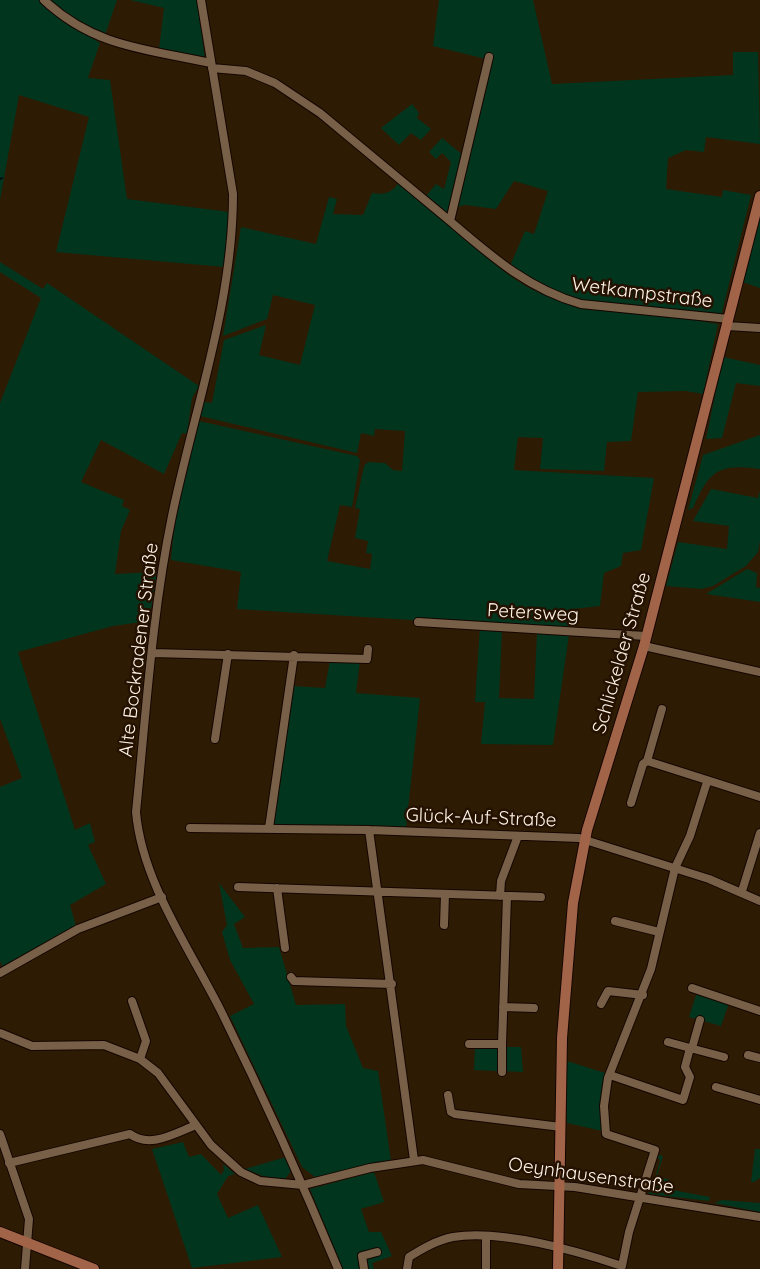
<!DOCTYPE html>
<html>
<head>
<meta charset="utf-8">
<style>
	body { margin:0 }
	canvas { display:block; background:#2e1b03 }
</style>
</head>
<body>
<canvas width="760" height="1269"></canvas>
<script>
const c = document.querySelector('canvas').getContext('2d');
c.lineJoin = 'round';
function fillPath(path, color) { c.fillStyle = color; c.fill(path, 'evenodd'); }
function stroke(path, color, width, dash) { c.strokeStyle = color; c.lineWidth = width; c.lineCap = dash ? 'butt' : 'round'; c.setLineDash(dash || []); c.stroke(path); }
function drawText(font, color, halo, rows, align = 'center') {
  c.font = font + ' Quicksand,sans-serif'; c.lineWidth = 5; c.setLineDash([]); c.textBaseline = 'middle'; c.strokeStyle = halo; c.fillStyle = color; for (const [text, x, y, turn = 0] of rows) {
    c.save(); c.translate(x, y); c.rotate((+turn || 0) * Math.PI / 180); c.textAlign = isNaN(turn) ? turn : align; if (halo) c.strokeText(text, 0, 0); c.fillText(text, 0, 0); c.restore();
  }
}
const green = new Path2D(`
	M0,0H41L61,19L100,43L88,78L110,80L127,199L230,212L224,267L56,252L89,117L19,95L0,200Z
	M47,0H117L104,38L90,32Z
	M130,0H197L205,59L159,49L164,8Z
	M439,0H533L552,84L733,75V52H758L760,144L706,137L704,152L686,150L668,158L666,189L722,197L723,190L751,195L721,316L582,302L559,296L510,266L525,231L534,234L548,191L514,181L496,209L465,205L456,207L490,60L433,46Z
	M412,104L419,113L417,118L431,129L421,140L411,133L399,145L381,128Z
	M442,138L464,156L450,213L445,219C476,246 507,281 547,296C594,314 650,313 700,318V321L718,324L703,394L686,391L638,392L631,441L607,442L604,471L540,469L543,438L518,437L514,470L654,478L641,550L623,553L621,566L604,573L600,606L573,609L570,630L237,609L241,572L171,560L175,518L199,421L357,456L360,460L352,507L340,505L327,561L370,569L372,554L366,553L368,541L355,538L360,509L355,508L364,466L368,462L385,463L393,470L402,471L405,431L375,429L374,436L361,433L357,453L200,416L204,402L212,403L224,340L266,325L259,355L300,365L315,305L273,295L267,319L223,336L241,227L316,244L329,197L337,199L333,214L363,215L372,193C385,195 392,193 399,182L422,201L436,184L444,189L451,162L442,153L436,159L429,152Z
	M760,212V288L743,282Z
	M0,262L43,289L47,283L199,386L192,398L187,434L182,433L164,474L101,440L81,482L124,500L122,506L130,510L121,531L115,574L157,572L149,621L113,626L18,652L75,830L90,823L95,842L88,845L106,884L70,905L76,926L3,968L0,961V787L22,778L0,719V403L41,298L0,272Z
	M723,357L760,365V386L736,383L722,438L706,439Z
	M760,435V469C718,463 709,471 693,508L688,510L703,455Z
	M711,489L758,498L760,491V541L758,552L746,566L713,586L701,589L666,586L678,542L727,549L729,526L693,521Z
	M747,569L757,573L756,587L760,588V602L706,594Z
	M480,627L502,631L499,698L534,699L537,633L569,635L553,745L481,744L485,702H475Z
	M330,660L360,661L356,693L420,698L406,828L273,825L292,686L325,688Z
	M219,883L245,917L234,924L243,948L279,947L296,1005L345,1004L346,1026L363,1068L378,1071L391,1161L315,1177L302,1167L230,1016L254,1004L230,960L222,932L227,925Z
	M697,992L729,1003L721,1026L689,1017Z
	M475,1047H521L523,1072L474,1070Z
	M567,1061L605,1073L600,1106L602,1131L567,1123Z
	M183,1142L189,1157L201,1154L221,1175L224,1170L223,1164L235,1174L228,1176L217,1194L228,1218L258,1205L282,1257L192,1268L152,1149Z
	M755,1149H760V1178L754,1182H751Z
	M659,1155L663,1156L657,1176L670,1180L667,1189L710,1197L709,1201L649,1194L648,1191L652,1189L660,1161L657,1156Z
	M286,1157L291,1171L285,1179L263,1176L245,1169Z
	M374,1172L384,1202L361,1209L369,1232H381L392,1256L372,1263L374,1269H343L310,1189Z
	M722,1200L760,1203V1212L714,1203Z`);
const stream = new Path2D(`
	M0,179L2,178`);
const minor = new Path2D(`
	M44,0C94,47 146,49 211,63
	M201,0L233,194C233,304 194,410 172,516C152,613 146,714 136,812C142,882 190,949 221,1011C263,1096 302,1182 338,1269
	M489,57L450,221C491,256 528,289 581,304L729,319
	M212,68L246,71L275,83L320,113L450,221
	M727,326L760,328
	M418,622L646,636
	M644,646L760,672
	M154,653L367,659L368,649
	M215,739L228,654
	M647,761L662,709
	M631,803L643,764L647,761L760,797
	M190,828L369,830L579,838L709,879L760,901
	M269,828L294,655
	M369,830L414,1160
	M238,887L541,897
	M277,888L285,948
	M742,891L760,833
	M500,896L501,881L518,836
	M615,921L659,932
	M444,925L445,895
	M0,973L78,929L162,897
	M291,977L294,981L392,984
	M692,988L760,1011
	M132,1001L146,1041L140,1059
	M601,1004L608,991L643,995
	M503,1007L534,1008
	M0,1033L32,1046L104,1045L140,1059L158,1073L211,1145L241,1172L260,1181L303,1185L370,1168L423,1160L519,1184L575,1187L760,1217
	M668,1042L690,1048
	M469,1044H502L507,896
	M692,1048L700,1020
	M748,1055L760,1058
	M502,1072V1044
	M610,1075L683,1100L690,1077L685,1067L690,1048L724,1057
	M716,1087L760,1100
	M448,1095L451,1112L455,1114L561,1127
	M0,1134L29,1219L25,1269
	M9,1163L130,1134C150,1149 175,1133 196,1125
	M364,1269L362,1256L377,1252
	M407,1269L409,1257C422,1249 437,1240 453,1237C500,1229 577,1251 622,1266L629,1232L655,1150L606,1134L604,1106L608,1078L651,969L675,868L690,836L707,782
	M486,1269V1237`);
const major = new Path2D(`
	M0,1232L94,1269
	M558,1269L562,1038L573,903L587,830L644,646L760,196`);
const streetNames = [
	["Wetkampstraße",642,293,7],
	["Petersweg",533,613,3],
	["Alte Bockradener Straße",139,650,-83],
	["Schlickelder Straße",622,653,-74],
	["Glück-Auf-Straße",481,818,2],
	["Oeynhausenstraße",591,1176,8]
];
fillPath(green, '#02351d');
stroke(stream, '#000d12', 2);
stroke(minor, '#150500', 10);
stroke(major, '#150500', 12);
stroke(minor, '#776047', 8);
stroke(major, '#a26449', 10);
drawText('19px', '#fef3e7', '#241100', streetNames);
</script>
</body>
</html>
